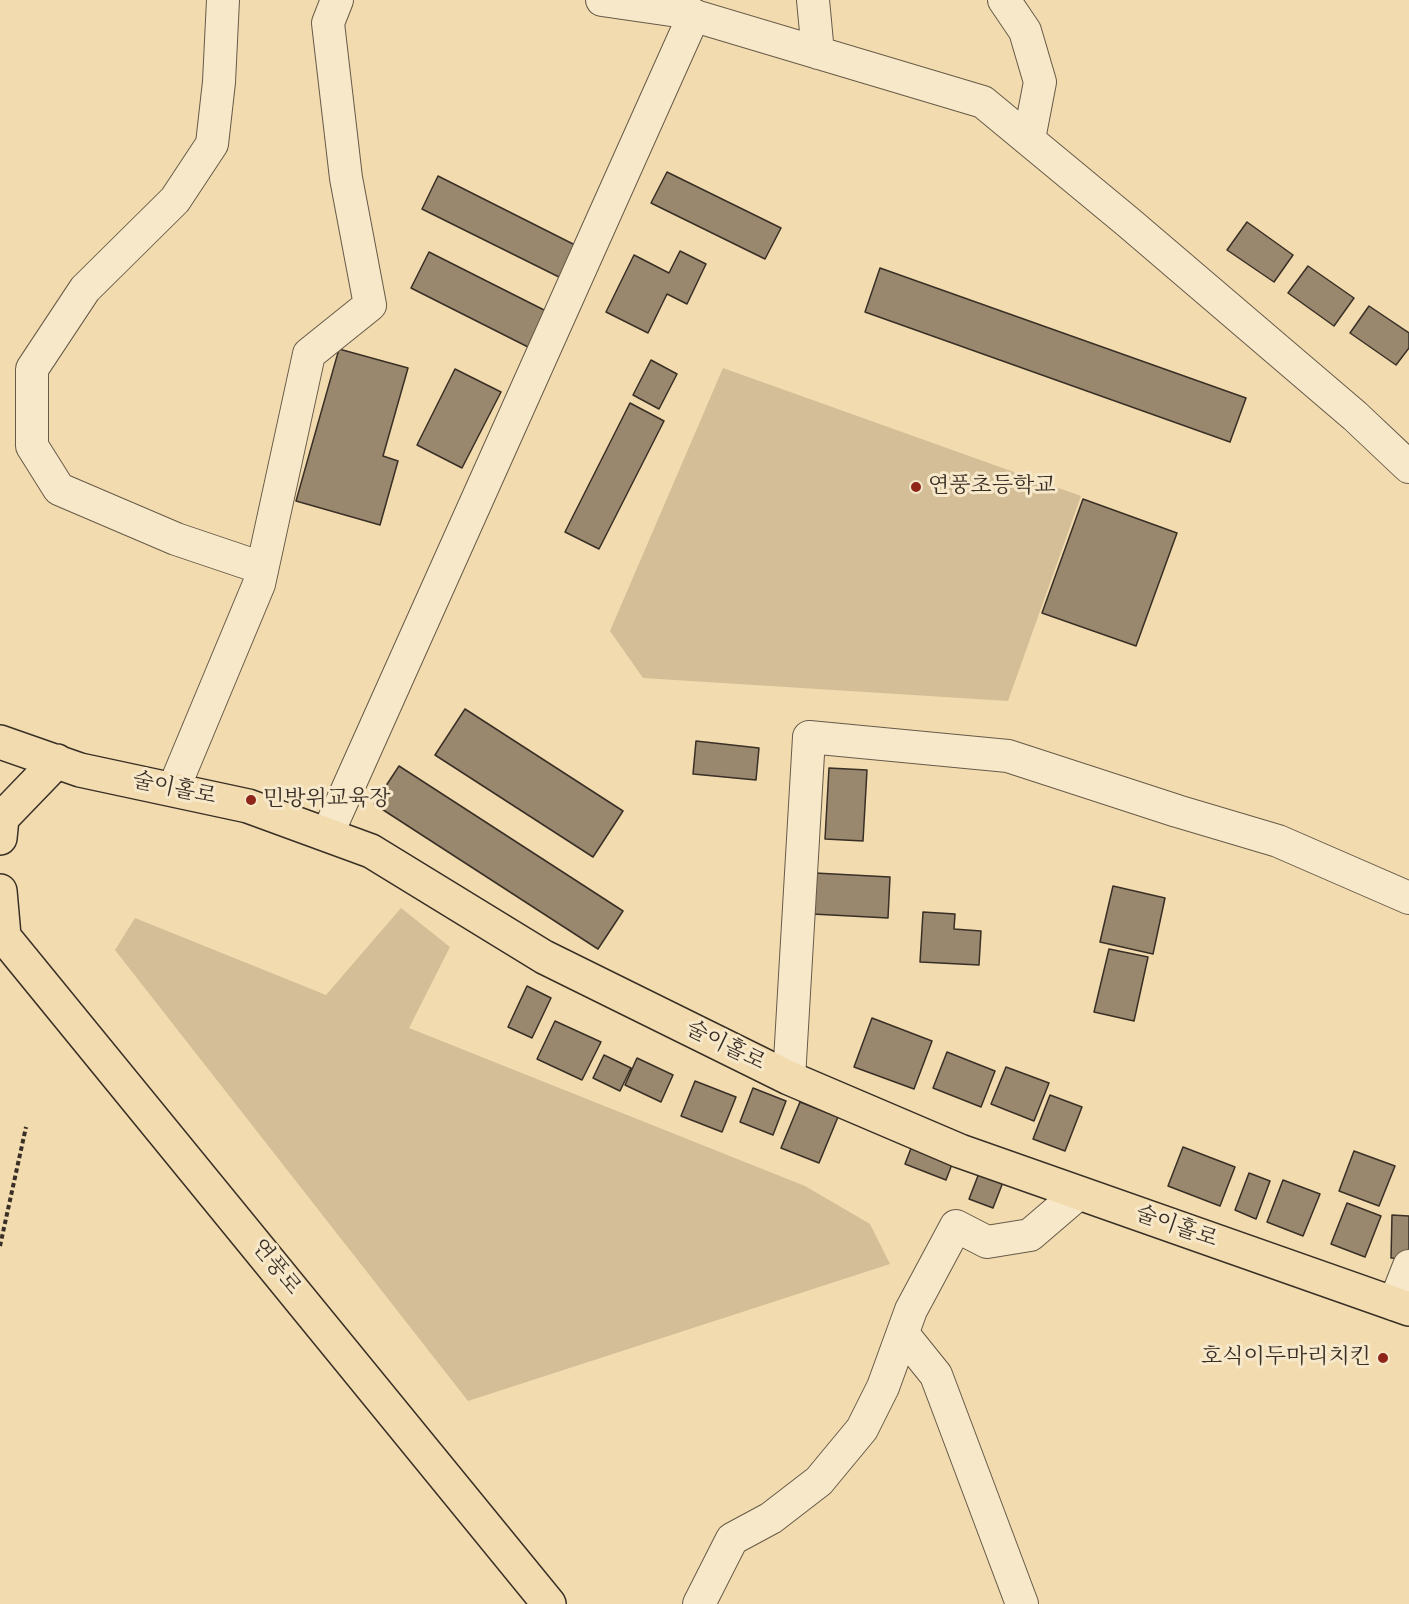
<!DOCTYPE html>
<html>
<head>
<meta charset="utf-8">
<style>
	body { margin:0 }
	canvas { display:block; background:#f2dbae }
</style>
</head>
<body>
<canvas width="1409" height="1604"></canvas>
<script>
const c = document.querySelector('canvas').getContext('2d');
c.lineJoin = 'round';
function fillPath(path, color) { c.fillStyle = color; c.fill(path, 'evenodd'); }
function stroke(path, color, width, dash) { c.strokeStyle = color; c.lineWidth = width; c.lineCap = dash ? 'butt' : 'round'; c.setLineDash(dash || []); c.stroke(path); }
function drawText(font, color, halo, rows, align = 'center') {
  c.font = font + ' "IM FELL Double Pica","Noto Serif KR",serif'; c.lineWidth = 6; c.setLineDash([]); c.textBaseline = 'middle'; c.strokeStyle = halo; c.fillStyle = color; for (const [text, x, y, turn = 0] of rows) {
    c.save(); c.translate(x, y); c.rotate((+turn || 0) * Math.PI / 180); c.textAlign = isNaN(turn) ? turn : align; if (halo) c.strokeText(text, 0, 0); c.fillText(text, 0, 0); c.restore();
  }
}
const green = new Path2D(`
	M723,368L1081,496L1008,701L643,678L610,631Z
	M401,908L450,947L409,1028L805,1186L870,1224L890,1264L468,1401L115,950L135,918L326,995Z`);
const building = new Path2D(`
	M667,172L781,228L765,259L651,203Z
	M438,176L581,248L565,280L422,209Z
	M1247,222L1293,255L1274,282L1227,250Z
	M680,251L706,264L687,304L667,294L648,333L606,312L634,255L669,273Z
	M429,252L550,313L532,349L411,288Z
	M1308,266L1354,298L1334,326L1288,293Z
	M880,268L1246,398L1230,442L865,312Z
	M1369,306L1409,333V348L1396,365L1350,333Z
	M339,349L408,368L383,456L398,461L380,525L296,501Z
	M651,360L677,374L659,409L633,395Z
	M455,369L501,392L462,468L417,445Z
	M630,403L664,421L599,549L565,532Z
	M1083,499L1177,533L1136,646L1042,613Z
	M465,709L623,811L593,857L435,755Z
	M696,741L759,748L756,780L693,774Z
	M399,766L623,911L598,949L374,804Z
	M829,768L867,770L863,841L825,839Z
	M815,873L890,877L888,918L812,914Z
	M1113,886L1165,898L1153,954L1100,942Z
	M923,912L955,914L954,929L981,931L979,965L920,962Z
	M1109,949L1148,957L1134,1021L1094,1012Z
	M527,986L551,998L532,1038L508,1027Z
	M872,1018L932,1041L914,1089L854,1067Z
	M555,1021L601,1042L582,1080L537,1059Z
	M947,1052L995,1071L981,1107L933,1088Z
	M604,1055L631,1068L620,1091L593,1078Z
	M637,1058L673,1075L661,1102L625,1085Z
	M1006,1067L1049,1083L1034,1121L991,1104Z
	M695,1081L736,1097L722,1132L681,1116Z
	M753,1088L786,1101L773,1135L740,1122Z
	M1050,1095L1082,1107L1065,1151L1033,1139Z
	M800,1102L838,1117L819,1163L781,1148Z
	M913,1143L954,1159L946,1180L905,1164Z
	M1183,1147L1235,1167L1220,1206L1168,1186Z
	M1354,1151L1395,1166L1379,1206L1339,1191Z
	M981,1168L1005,1177L993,1208L969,1199Z
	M1249,1173L1270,1181L1256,1219L1235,1210Z
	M1283,1180L1320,1194L1303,1236L1267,1222Z
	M1347,1203L1381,1216L1365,1257L1331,1244Z
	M1392,1215L1409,1216V1259L1391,1258Z`);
const path = new Path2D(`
	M0,1246L26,1127`);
const minor = new Path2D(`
	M223,0L219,82L212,144L175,200L85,289L32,369V446L59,489L176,539L262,568
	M602,0L678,11L983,102L1128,222L1355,416L1409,467
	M813,0L818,53
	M1004,0L1025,31L1040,82L1029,139
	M173,790L259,584L309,354L370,305L346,178L328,23L337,0
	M327,835L694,15
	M789,1078L809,737L1008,756L1177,811L1278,841L1409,898
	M1394,1304L1409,1266
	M903,1334L936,1375L1022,1604
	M699,1604L732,1539L771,1518L819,1481L862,1429L883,1387L911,1310L956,1226L987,1242L1030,1235L1079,1193`);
const major = new Path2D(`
	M0,742L80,770L248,806L371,851L544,957L789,1078L960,1151L1409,1309
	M0,838L2,818L57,761
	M0,891L4,936
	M0,932L549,1604`);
const markers = [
	[916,487,6,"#8f2418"],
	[251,800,6,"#8f2418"],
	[1383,1358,6,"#8f2418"]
];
const poiNames = [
	["연풍초등학교",928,487],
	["민방위교육장",263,800],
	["호식이두마리치킨",1371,1358,"right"]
];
const streetNames = [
	["술이홀로",174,790,12],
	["술이홀로",725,1047,26],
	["술이홀로",1176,1228,19],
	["연풍로",275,1268,51]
];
fillPath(green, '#d3be97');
fillPath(building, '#99886d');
stroke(building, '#392f26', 1.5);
stroke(minor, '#675a48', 34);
stroke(major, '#392f26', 36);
stroke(path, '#392f26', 4, [4.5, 3]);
stroke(minor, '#f7e8ca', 32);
stroke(major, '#f2dbae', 33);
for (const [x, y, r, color] of markers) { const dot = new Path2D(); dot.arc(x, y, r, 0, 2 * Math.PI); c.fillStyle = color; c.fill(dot); stroke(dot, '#f7e8ca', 2); }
drawText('22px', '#392f26', '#f7e8ca', poiNames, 'left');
drawText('22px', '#392f26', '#f7e8ca', streetNames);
</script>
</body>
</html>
